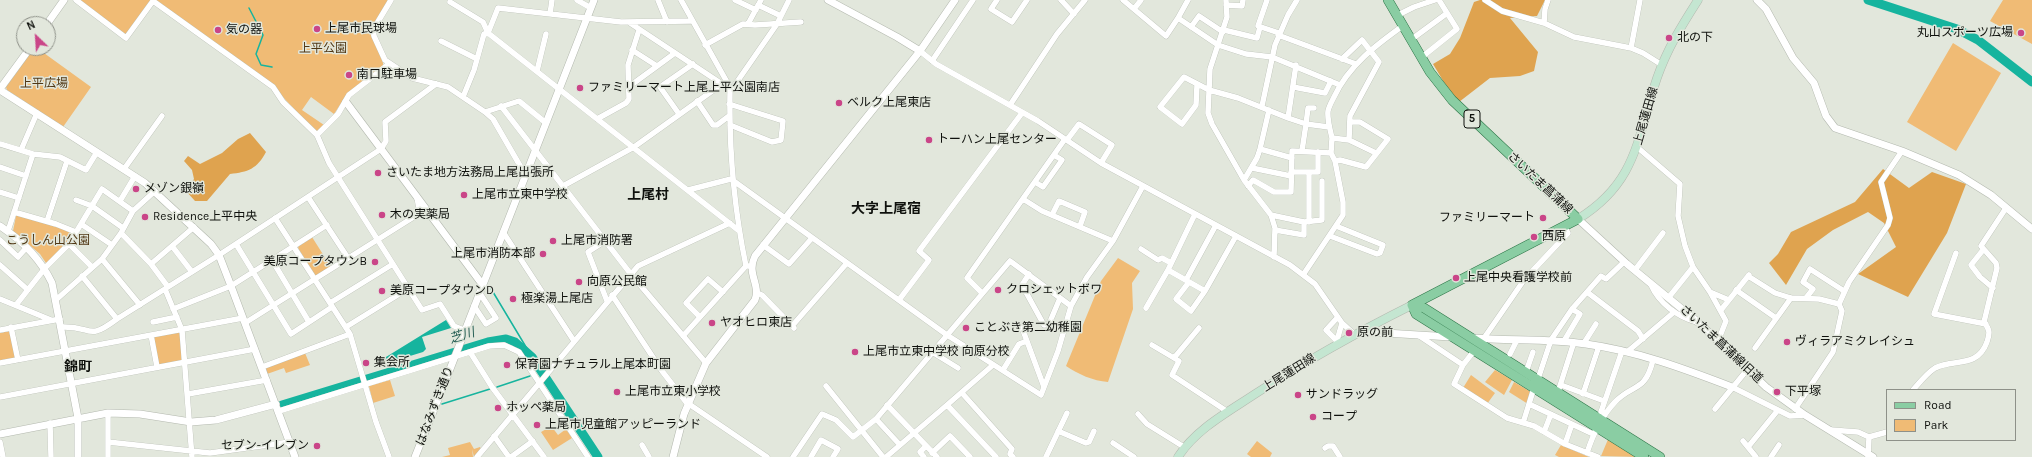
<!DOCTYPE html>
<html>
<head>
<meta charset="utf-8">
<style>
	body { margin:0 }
	#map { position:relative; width:2032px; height:457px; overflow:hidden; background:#e2e7dc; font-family:Karla,sans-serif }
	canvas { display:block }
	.legend { position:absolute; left:1886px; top:389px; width:130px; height:52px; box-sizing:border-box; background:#e2e7dc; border:1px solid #8e9189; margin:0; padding:5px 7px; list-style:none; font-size:12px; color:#0f110d }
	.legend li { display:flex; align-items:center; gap:8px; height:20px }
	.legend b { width:20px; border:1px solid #8e9189 }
	.north { position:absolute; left:16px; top:16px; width:40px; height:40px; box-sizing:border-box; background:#e2e7dc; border:1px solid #8e9189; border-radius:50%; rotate:335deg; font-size:11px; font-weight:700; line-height:16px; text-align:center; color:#0f110d }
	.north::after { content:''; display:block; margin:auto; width:14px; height:18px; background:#ca4588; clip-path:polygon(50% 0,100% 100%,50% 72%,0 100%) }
</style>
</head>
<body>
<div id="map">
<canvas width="2032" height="457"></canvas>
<ul class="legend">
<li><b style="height:5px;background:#8acda3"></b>Road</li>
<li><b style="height:11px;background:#f0bb75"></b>Park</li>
</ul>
<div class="north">N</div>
</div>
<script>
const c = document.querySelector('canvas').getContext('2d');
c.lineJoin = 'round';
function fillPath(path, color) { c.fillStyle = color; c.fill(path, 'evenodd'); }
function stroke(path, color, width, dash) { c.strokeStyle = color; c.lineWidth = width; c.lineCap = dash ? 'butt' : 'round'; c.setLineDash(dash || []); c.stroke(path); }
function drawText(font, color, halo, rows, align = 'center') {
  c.font = font + ' Karla,"Noto Sans JP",sans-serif'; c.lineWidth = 3; c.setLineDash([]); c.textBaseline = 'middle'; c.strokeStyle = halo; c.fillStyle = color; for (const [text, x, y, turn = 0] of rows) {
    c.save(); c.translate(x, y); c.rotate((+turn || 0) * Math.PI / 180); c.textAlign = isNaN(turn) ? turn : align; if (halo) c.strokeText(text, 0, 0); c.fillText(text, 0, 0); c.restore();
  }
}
const green = new Path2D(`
	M79,0H151L128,33L125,34Z
	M155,0H388L371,33L383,63V66L348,93L334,114L311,97L302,110L324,125L318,131H315L280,94Z
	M2003,0H2032V44L1990,21Z
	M1953,43L2001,73L1956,151L1907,122Z
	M34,48H37L91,87L63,127L7,90L6,87Z
	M18,215L72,232L73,235L68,243L48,263H46L40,254L13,231L16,216Z
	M312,237L331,267L318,275H315L298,248L299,246Z
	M1118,258L1140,271L1132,283L1133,309L1108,382C1093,381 1078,374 1066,366L1101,281Z
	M9,331L16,357L15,359L0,362V333Z
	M180,332L182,361L158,365L153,339L154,337Z
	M305,353L310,365L286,373L284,368L267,374L266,368Z
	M1495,370L1512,380L1504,395L1485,382Z
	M1471,375L1495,393L1487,404L1463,388Z
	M390,380L395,396L373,403L369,386Z
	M1514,382L1531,392L1528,404L1509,392Z
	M550,427H552L558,435L566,429L572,438L553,450L541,432Z
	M1609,437L1639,457L1601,456Z
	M1257,441L1272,453L1270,457H1251L1247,454Z
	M470,442L474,449L480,447L481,449L474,457L472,449L473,457H442L450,455L448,448Z
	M1561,445L1589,457H1559L1555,455Z`);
const forest = new Path2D(`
	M1480,0H1545L1537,16L1510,18L1538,52L1534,71L1520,76L1490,78L1459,102L1445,84L1433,64L1450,54L1460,38L1474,2Z
	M250,133L266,152C257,169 248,172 230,174L207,201H195L186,191L194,179L192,170L184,161L188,156L200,164L222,153L238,139Z
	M1883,169L1909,188L1932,172L1966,184L1947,233L1908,297L1858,274L1896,247L1884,223L1868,212L1833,230L1807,249L1786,285L1769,263L1778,254L1791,232L1855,202Z`);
const water = new Path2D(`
	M446,320L451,328L422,337L426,349L423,352L374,367L373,365Z`);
const stream = new Path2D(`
	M249,8L263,35L256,54L261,65L272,67
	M490,287L532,357
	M497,387L530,376
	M442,404L490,389`);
const river = new Path2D(`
	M1868,0L1957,29L1978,40L2032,82
	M282,405L488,342L506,339L515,342L532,357L598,457`);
const minor = new Path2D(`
	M76,0L126,38L153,1L273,87L283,102L317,135L329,163L422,310L440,304L454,326L464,330
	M391,0L373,30L374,36L385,60L412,78L448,87L485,112L493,119L526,176
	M577,0L591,8
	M658,0L667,22
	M681,0L727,82L730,92C729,151 734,208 746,266
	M735,0L756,10
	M997,0L991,9L1012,22L1027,0
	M1061,0L1074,14
	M1123,0L1166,36L1178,18L1218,45L1246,54L1272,57L1340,85
	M1226,0L1227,17L1210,69L1208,113L1212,124L1244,180
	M1267,0L1258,26L1279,33
	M1485,0L1502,11L1544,23L1574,37L1631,48L1643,53L1662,65
	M450,2L483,22L488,33
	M758,5L781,16
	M1226,5L1242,6L1243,0
	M1134,9L1141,0
	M550,14L552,0
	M1398,15L1414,7L1435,0
	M1178,18L1188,0
	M630,23L722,84L725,83
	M1544,23L1545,9L1548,0
	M748,24L761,0
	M1191,27L1199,16L1223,32
	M1224,30L1257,38L1260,27
	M488,33L498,8L621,22L691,21
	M1278,35L1356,64
	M1412,39L1446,14
	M441,41L477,59
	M705,45L743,24L755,25L801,22
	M1631,48L1640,0
	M632,50L657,66
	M920,51L936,64L1038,121L1101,163L1290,265L1315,284L1342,323L1336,344
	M1422,57L1457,29L1439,0
	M1342,59L1362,40L1379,62L1350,116L1349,140
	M932,61L973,0
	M1296,65L1288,118L1306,124L1308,108H1314
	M537,71L546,34
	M629,85L634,83L675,53
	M1197,85L1196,105L1182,124L1160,107L1184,77L1209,90L1238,98L1288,118
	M1293,87L1325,93L1331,81
	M730,92L777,24L789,0
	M463,97L474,70L484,34L488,33L738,230
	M697,101L713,125H717L729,116
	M729,104L783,121L781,140L772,142L730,125
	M1010,105L1057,34L1085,0
	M501,106L630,273L706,363
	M1262,106L1275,45L1288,15L1297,0
	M1269,110L1260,149L1292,158
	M485,112L519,101L546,123
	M679,114L660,87L693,64
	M597,119L626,103L629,99L628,65L639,30
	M317,135L338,114L349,95L389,64
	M1067,140L1079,124L1112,145L1101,163
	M0,144L33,154L60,157L86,170L97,152
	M1637,147L1680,184L1678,216L1685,246L1693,267L1669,297
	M1260,149L1257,158L1244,180L1271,215L1275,228L1274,257
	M21,150L37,113
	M1302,151L1306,124L1329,127
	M1331,153L1332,138
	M1376,153L1349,140L1332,138C1330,129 1327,119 1328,111C1329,106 1332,101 1334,97C1349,65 1376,45 1404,25
	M1335,161L1340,160L1366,167L1388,139L1360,122H1350
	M0,167L26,176
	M1252,168L1291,176
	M124,169L162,116
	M1291,172H1318V152
	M1309,172V222
	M1035,182L1043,187L1062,160L1054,155
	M563,186L634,147L722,84
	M1248,186L1253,180L1274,192H1291L1292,151L1331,153L1335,161L1343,202V215L1303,275
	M688,190L731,179L947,335L1041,395L1058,351L1071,306L1087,277L1113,241
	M0,192L19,198
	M308,197L348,258
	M1023,199L1042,211L1113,241L1143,186
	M76,200L92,206L123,228
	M120,201L135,176
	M14,212L56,224L76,232
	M1195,214L1168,270L1205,291L1236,236
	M1052,215L1059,201L1085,212L1080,226
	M1271,215L1304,222L1322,220V181
	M275,218L350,334L376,422L389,457
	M47,221L67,161
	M81,224L112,245
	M1275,230L1304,235V222
	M8,231L33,154
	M503,232L574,341
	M121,233L151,264L168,287
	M1330,236L1377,254L1380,253L1383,245L1336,226
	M0,240L18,257L27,247
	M605,241L588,252L607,301
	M69,244L92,267
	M236,244L291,334L332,307
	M763,245L789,264L812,238
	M172,246L192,272
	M1141,249L1158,260L1162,258L1171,263
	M1983,250L1971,265L1980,277L1993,288
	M1956,253L1934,314L1986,324
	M102,259L140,305
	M272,260L309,322
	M151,264L194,227
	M0,265L28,290
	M1693,267L1710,292L1729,300
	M1635,270L1663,233
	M1029,274L1022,285L1044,325L1049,324L1060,298
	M82,276L117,319
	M1748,276L1775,293L1791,298L1819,299L1839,304
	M1186,280L1216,225
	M1189,282L1176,299L1191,311L1205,291
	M1651,285C1659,303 1677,317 1697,322
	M165,289L182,330L192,457
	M1736,290L1776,318
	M1587,292L1638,331L1643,339
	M1710,292L1726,321L1718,341
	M757,293L762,295L794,328
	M982,293L967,278L1065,139
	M612,295L662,371L686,402L767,457
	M1806,298L1813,289L1803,282L1810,269L1844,291
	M0,299L51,320
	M57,299L102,259L121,233L133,211L155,191
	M899,300L929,260L919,251L1022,113
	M330,303L393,264
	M16,305L45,268L69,244L102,189L133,211
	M474,306L486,324L496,318L479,292
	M1146,308L1168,270
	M173,309L231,286L327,225
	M1721,310L1749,275
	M700,317L686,303L708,279L723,292
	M153,322L177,317
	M245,323L420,213L417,198
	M1342,323L1354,334
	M1021,325L1044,387
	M792,326L847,263
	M11,327L18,360
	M62,327C94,326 86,342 117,319L219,255L381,149L386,141L385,122L436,84
	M346,327L409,288
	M1199,328L1174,358L1179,361L1172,375L1228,412
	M0,330L60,319
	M151,335L157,367
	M1418,335L1463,365
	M683,336L746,266H749
	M1336,340L1326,330L1337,318
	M1482,341L1524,280L1568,233L1564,226
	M1564,341L1580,314L1572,309
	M1584,343L1596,324
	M1152,345L1174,358
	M1755,348L1791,298
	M1474,351L1463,365L1454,384L1507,418L1534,426L1565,444L1598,457
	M470,352L492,387L544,457
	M932,352L958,368
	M1627,352L1673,313
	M1510,354L1517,340
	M0,363L243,318
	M993,365L947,405L996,457
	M262,367L350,334
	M1003,370L1019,344L1027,341
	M1526,372L1533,352
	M1538,379L1551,340L1572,309L1601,276L1606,279L1624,262
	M1561,385L1604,401
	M826,386L883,457
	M1732,387L1790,416L1805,415
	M1913,390C1919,383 1927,373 1935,368C1954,358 1977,369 1987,342C1990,333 1990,330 1984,322L1997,268L1996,263L1981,246L2006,208
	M1558,392L1574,342
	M962,393L1012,449L1010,454L1013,457
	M188,394L267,380
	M1583,394L1599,346
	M0,397L255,349
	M1529,404L1593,434
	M887,405L937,457
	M1715,409L1747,370
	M1795,409L1833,352L1842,311L1839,304L1849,282L1888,225L1890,218L1881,182L1902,151
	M279,411L489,346L504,345L519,352L588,457
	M1601,412L1622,351
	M108,413V457
	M1138,414L1147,424L1184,447
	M876,419L900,445
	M50,423L51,457
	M1523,423L1534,388
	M1831,430L1858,432L1869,437
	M1058,431L1086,443L1089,442L1094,431
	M1544,432L1551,414
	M494,436L509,457
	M1743,441L1756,457
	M0,442L3,457
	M108,442L210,453L290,442
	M1113,443L1134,457
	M1565,444L1572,424
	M642,445L649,457
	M1748,447L1778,410
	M1325,448L1328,446H1333L1340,457
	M932,453L950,436L970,457
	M1587,453C1593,434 1601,417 1615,402C1633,383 1645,393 1653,360
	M477,457L638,266L730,223
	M511,457L533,441
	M793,457L822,414L836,420L853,437L876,419L1010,261L1071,306
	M811,457L821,440L838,449L833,457
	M886,457L947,405
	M924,457L920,452L926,446
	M1046,457L1067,413
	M1771,457L1779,445
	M1868,457L1869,437L1887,432`);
const tertiary = new Path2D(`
	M828,0L897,37L920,51
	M1757,0L1766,9L1793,58L1814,83L1826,116L1835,128L1902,151L1959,175L1991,195L2032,229
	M47,24L64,0
	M0,89L30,48
	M0,90L145,183L211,244L219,255L231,286L295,457
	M346,102L482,284
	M1578,219L1627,264L1699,323L1766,387L1805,415L1873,457
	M0,226C23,241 40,258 52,283L78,418V457
	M1362,330L1369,332L1451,337
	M1473,338C1511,341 1548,338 1586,344C1637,351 1685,369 1732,387
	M0,434L108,413L140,414L191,422L216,420L276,404
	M415,457C476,305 535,152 594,0
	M673,457L684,414L706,363L755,300C761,284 746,274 755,256L920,51L955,0`);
const secondary = new Path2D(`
	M1578,219C1638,182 1637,137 1657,78C1667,49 1682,25 1698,0
	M1178,457C1196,429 1228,412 1255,394C1306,361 1358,332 1412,305`);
const primary = new Path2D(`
	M1388,0L1430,72L1452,100L1578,219L1412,305
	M1412,305L1424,308L1660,457
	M1412,305L1416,314L1644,457`);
const markers = [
	[317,29,4,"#ca4588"],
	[218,30,4,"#ca4588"],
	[2021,33,4,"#ca4588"],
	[1669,38,4,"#ca4588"],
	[349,75,4,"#ca4588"],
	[580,88,4,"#ca4588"],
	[839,103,4,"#ca4588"],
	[929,140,4,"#ca4588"],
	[378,173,4,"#ca4588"],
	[136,189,4,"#ca4588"],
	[464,195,4,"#ca4588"],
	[382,215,4,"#ca4588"],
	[145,217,4,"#ca4588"],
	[1543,218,4,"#ca4588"],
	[1534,237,4,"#ca4588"],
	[553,241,4,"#ca4588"],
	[543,254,4,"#ca4588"],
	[375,262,4,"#ca4588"],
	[1456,278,4,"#ca4588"],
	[579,282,4,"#ca4588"],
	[998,290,4,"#ca4588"],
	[382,291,4,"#ca4588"],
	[513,299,4,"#ca4588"],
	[712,323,4,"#ca4588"],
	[966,328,4,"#ca4588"],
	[1349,333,4,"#ca4588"],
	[1787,342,4,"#ca4588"],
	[855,352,4,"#ca4588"],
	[366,363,4,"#ca4588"],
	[507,365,4,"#ca4588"],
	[617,392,4,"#ca4588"],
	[1777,392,4,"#ca4588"],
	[1298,395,4,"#ca4588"],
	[498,408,4,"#ca4588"],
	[1313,417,4,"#ca4588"],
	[537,425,4,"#ca4588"],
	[317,446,4,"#ca4588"]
];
const shields = [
	[1472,119,16]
];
const shieldNames = [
	["5",1472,119]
];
const poiNames = [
	["上尾市民球場",325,29],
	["気の器",226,30],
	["丸山スポーツ広場",2013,33,"right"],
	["北の下",1677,38],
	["南口駐車場",357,75],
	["ファミリーマート上尾上平公園南店",588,88],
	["ベルク上尾東店",847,103],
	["トーハン上尾センター",937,140],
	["さいたま地方法務局上尾出張所",386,173],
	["メゾン銀嶺",144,189],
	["上尾市立東中学校",472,195],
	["木の実薬局",390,215],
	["Residence上平中央",153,217],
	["ファミリーマート",1535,218,"right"],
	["西原",1542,237],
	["上尾市消防署",561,241],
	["上尾市消防本部",535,254,"right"],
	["美原コープタウンB",367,262,"right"],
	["上尾中央看護学校前",1464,278],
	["向原公民館",587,282],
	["クロシェットボワ",1006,290],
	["美原コープタウンD",390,291],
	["極楽湯上尾店",521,299],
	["ヤオヒロ東店",720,323],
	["ことぶき第二幼稚園",974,328],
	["原の前",1357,333],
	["ヴィラアミクレイシュ",1795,342],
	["上尾市立東中学校 向原分校",863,352],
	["集会所",374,363],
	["保育園ナチュラル上尾本町園",515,365],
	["上尾市立東小学校",625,392],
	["下平塚",1785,392],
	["サンドラッグ",1306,395],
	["ホッペ薬局",506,408],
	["コープ",1321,417],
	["上尾市児童館アッピーランド",545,425],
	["セブン-イレブン",309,446,"right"]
];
const parkNames = [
	["上平公園",323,49],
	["上平広場",44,84],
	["こうしん山公園",48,241]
];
const streetNames = [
	["上尾蓮田線",1646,116,-74],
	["さいたま菖蒲線",1540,183,43],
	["さいたま菖蒲線旧道",1721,344,43],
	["上尾蓮田線",1289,373,-32],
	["はなみずき通り",435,406,-69]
];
const waterNames = [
	["芝川",462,336,-17]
];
const quarterNames = [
	["上尾村",648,195],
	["大字上尾宿",886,209],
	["錦町",78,367]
];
fillPath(green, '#f0bb75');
fillPath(forest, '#dfa34f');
fillPath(water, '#16b49e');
stroke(stream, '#16b49e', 1.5);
stroke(river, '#16b49e', 9);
stroke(minor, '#b3b8ae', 6);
stroke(tertiary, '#b3b8ae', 8);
stroke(secondary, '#b3b8ae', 9);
stroke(primary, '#2c7547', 10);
stroke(minor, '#fff', 5.5);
stroke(tertiary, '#fff', 7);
stroke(secondary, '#c4e6d1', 8);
stroke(primary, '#8acda3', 9);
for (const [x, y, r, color] of markers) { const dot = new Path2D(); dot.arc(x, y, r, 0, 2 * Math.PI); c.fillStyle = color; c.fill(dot); stroke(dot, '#e2e7dc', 1.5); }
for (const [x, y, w] of shields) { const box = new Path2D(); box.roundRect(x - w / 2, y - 9, w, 18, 3); c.fillStyle = '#e2e7dc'; c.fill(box); stroke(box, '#0f110d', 1); }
drawText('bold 11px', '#0f110d', null, shieldNames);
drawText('12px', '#0f110d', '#e2e7dc', poiNames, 'left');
drawText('12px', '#503714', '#e2e7dc', parkNames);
drawText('12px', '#0f110d', '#e2e7dc', streetNames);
drawText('italic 13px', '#265e54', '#e2e7dc', waterNames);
drawText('bold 14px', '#0f110d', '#e2e7dc', quarterNames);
</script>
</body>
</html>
